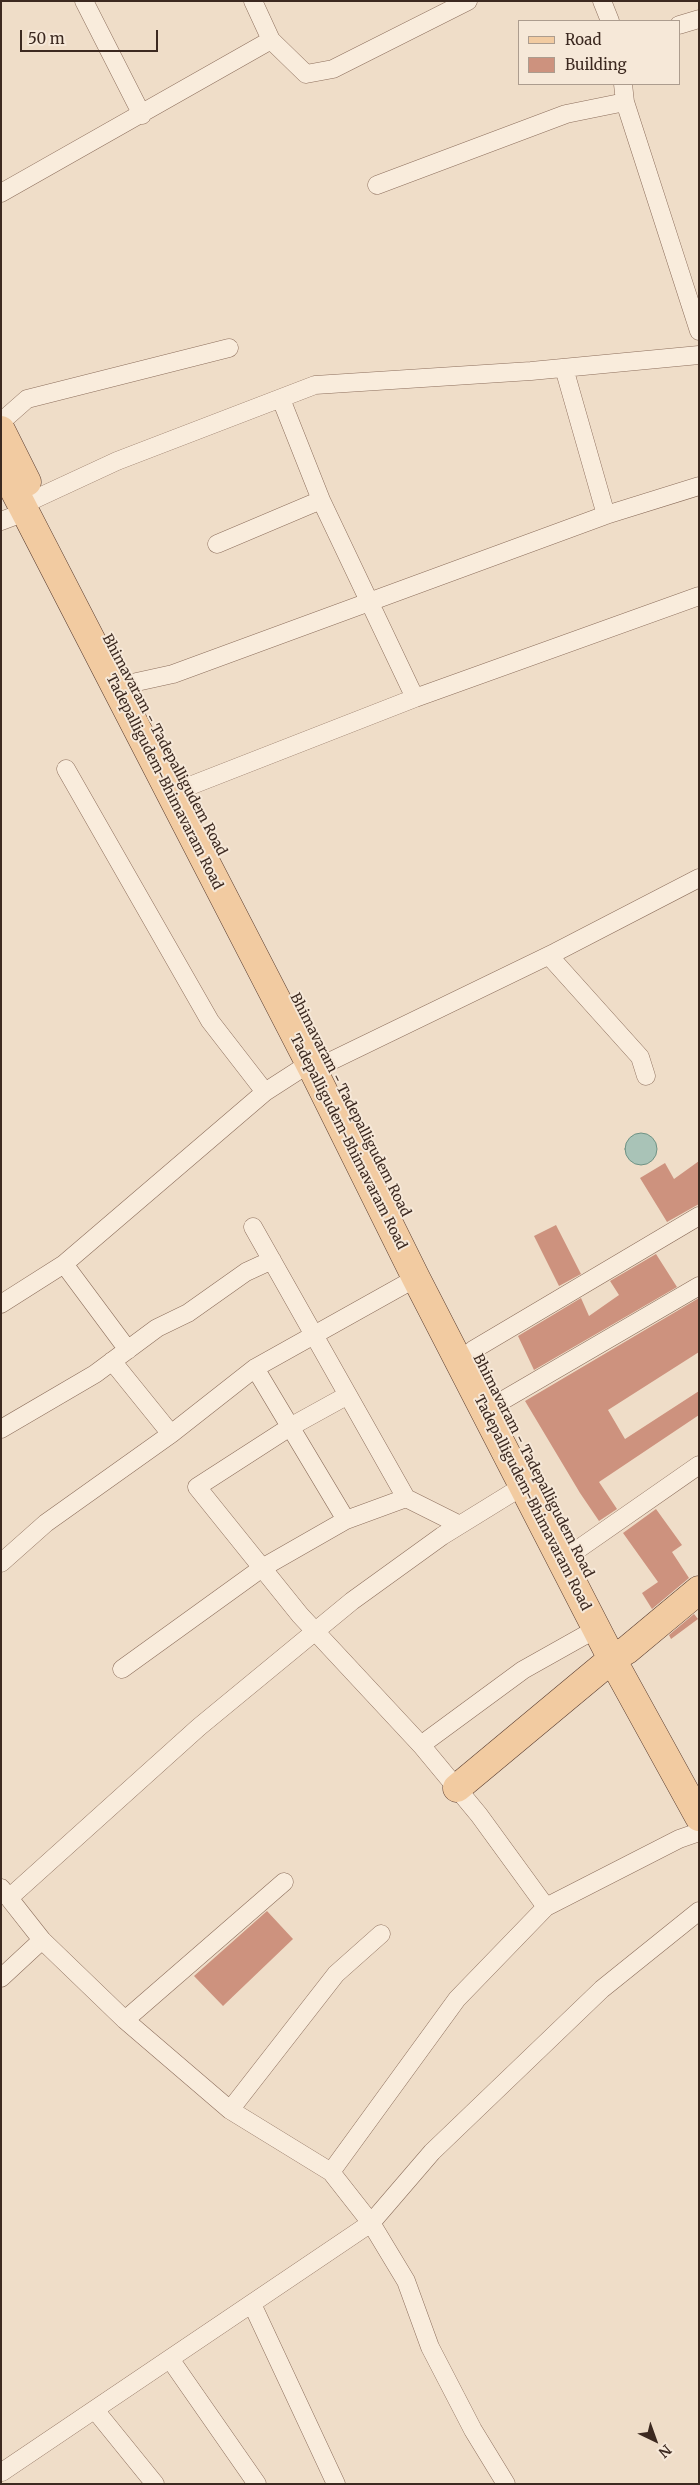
<!DOCTYPE html>
<html>
<head>
<meta charset="utf-8">
<style>
	body { margin:0 }
	#map { position:relative; width:700px; height:2485px; overflow:hidden; background:#efddc8; font-family:Merriweather,serif }
	canvas { display:block }
	.frame { position:absolute; inset:0; border:2px solid #3c2920; pointer-events:none }
	.legend { position:absolute; left:518px; top:20px; width:162px; height:65px; box-sizing:border-box; background:#f6e8d8; border:1px solid #ac9c8e; margin:0; padding:6px 9px; list-style:none; font-size:15px; color:#3c2920 }
	.legend li { display:flex; align-items:center; gap:10px; height:25px }
	.legend b { width:25px; border:1px solid #ac9c8e }
	.north { position:absolute; left:630px; top:2415px; width:50px; height:50px; -webkit-text-stroke:4px #f6e8d8; paint-order:stroke; rotate:138deg; font-size:14px; font-weight:700; line-height:20px; text-align:center; color:#3c2920 }
	.north::after { content:''; display:block; margin:auto; width:18px; height:22px; background:#3c2920; clip-path:polygon(50% 0,100% 100%,50% 72%,0 100%) }
	.scale { position:absolute; left:20px; top:30px; width:138px; height:22px; box-sizing:border-box; border:2px solid #3c2920; border-top:0; padding-left:6px; font-size:15px; line-height:18px; white-space:nowrap; color:#3c2920; -webkit-text-stroke:4px #f6e8d8; paint-order:stroke }
</style>
</head>
<body>
<div id="map">
<canvas width="700" height="2485"></canvas>
<div class="frame"></div>
<ul class="legend">
<li><b style="height:6px;background:#f2cba1"></b>Road</li>
<li><b style="height:14px;background:#cd927e"></b>Building</li>
</ul>
<div class="north">N</div>
<div class="scale">50 m</div>
</div>
<script>
const c = document.querySelector('canvas').getContext('2d');
c.lineJoin = 'round';
function fillPath(path, color) { c.fillStyle = color; c.fill(path, 'evenodd'); }
function stroke(path, color, width, dash) { c.strokeStyle = color; c.lineWidth = width; c.lineCap = dash ? 'butt' : 'round'; c.setLineDash(dash || []); c.stroke(path); }
function drawText(font, color, halo, rows, align = 'center') {
  c.font = font + ' Merriweather,serif'; c.lineWidth = 4; c.setLineDash([]); c.textBaseline = 'middle'; c.strokeStyle = halo; c.fillStyle = color; for (const [text, x, y, turn = 0] of rows) {
    c.save(); c.translate(x, y); c.rotate((+turn || 0) * Math.PI / 180); c.textAlign = isNaN(turn) ? turn : align; if (halo) c.strokeText(text, 0, 0); c.fillText(text, 0, 0); c.restore();
  }
}
const water = new Path2D(`
	M625 1149a16 16 0 1 1 32 0a16 16 0 1 1-32 0Z`);
const building = new Path2D(`
	M699,1161V1204L667,1222L640,1178L665,1163L674,1179Z
	M556,1225L581,1274L559,1286L534,1236Z
	M656,1254L677,1287L534,1370L518,1336L581,1298L589,1316L619,1295L610,1281Z
	M699,1298V1352L608,1410L625,1439L699,1391V1415L599,1482L617,1509L599,1521L580,1493L525,1401Z
	M656,1509L682,1545L672,1552L689,1578L652,1609L642,1593L658,1582L623,1533Z
	M694,1614L698,1619L671,1639L669,1635Z
	M267,1911L293,1939L223,2006L194,1976Z`);
const minor = new Path2D(`
	M84,1L142,115
	M253,1L271,40L306,74L333,69L468,1
	M602,1L610,21
	M679,25L699,19
	M623,84L625,102L699,331
	M377,185L566,114L625,102
	M1,193L271,40
	M564,368L606,515
	M281,399L321,500L415,698
	M1,422L27,399L229,348
	M35,499L117,461L315,385L531,371L699,355
	M1,521L25,512
	M217,544L321,500
	M132,683L173,674L606,515L699,486
	M66,769L210,1021L265,1092
	M187,787L415,698L699,596
	M329,1062L556,952
	M646,1076L640,1057L552,959L556,952L699,878
	M253,1227L406,1498
	M64,1264L128,1350
	M1,1304L64,1264L265,1092L310,1063
	M473,1350L699,1216
	M112,1361L171,1434
	M255,1368L346,1520
	M348,1395L290,1427L197,1487L300,1615L421,1745L479,1815L546,1907
	M500,1402L699,1286
	M1,1429L95,1374L157,1328L188,1313L246,1272L272,1260
	M577,1550L699,1465
	M1,1563L46,1523L171,1434L255,1368L416,1278
	M122,1669L262,1568L346,1520L406,1498L460,1525
	M421,1745L523,1670L596,1629
	M1,1888L42,1940L125,2020L230,2110L331,2172L371,2223L406,2281L430,2347L473,2430L506,2484
	M9,1898L199,1727L352,1601L442,1536L523,1486
	M1,1978L42,1940
	M125,2020L284,1882
	M230,2110L336,1974L381,1934
	M331,2172L457,1999L546,1907L679,1839L699,1832
	M252,2304L336,2484
	M170,2359L257,2484
	M95,2410L155,2484
	M2,2472L371,2223L432,2152L602,1989L699,1911`);
const primary = new Path2D(`
	M1,430L27,482
	M1,465L313,1070L416,1278L612,1659L699,1817
	M457,1788L612,1659L627,1650L699,1590`);
const streetNames = [
	["Bhimavaram - Tadepalligudem Road",164,745,62],
	["Tadepalligudem-Bhimavaram Road",164,782,63],
	["Bhimavaram - Tadepalligudem Road",350,1105,63],
	["Tadepalligudem-Bhimavaram Road",348,1142,63],
	["Bhimavaram - Tadepalligudem Road",533,1466,63],
	["Tadepalligudem-Bhimavaram Road",532,1503,63]
];
fillPath(water, '#a9c3b7');
stroke(water, '#6f9284', 1);
fillPath(building, '#cd927e');
stroke(minor, '#8c6e5c', 19);
stroke(primary, '#5a3d30', 29);
stroke(minor, '#f9ecdc', 18);
stroke(primary, '#f2cba1', 28);
drawText('14px', '#3c2920', '#f6e8d8', streetNames);
</script>
</body>
</html>
